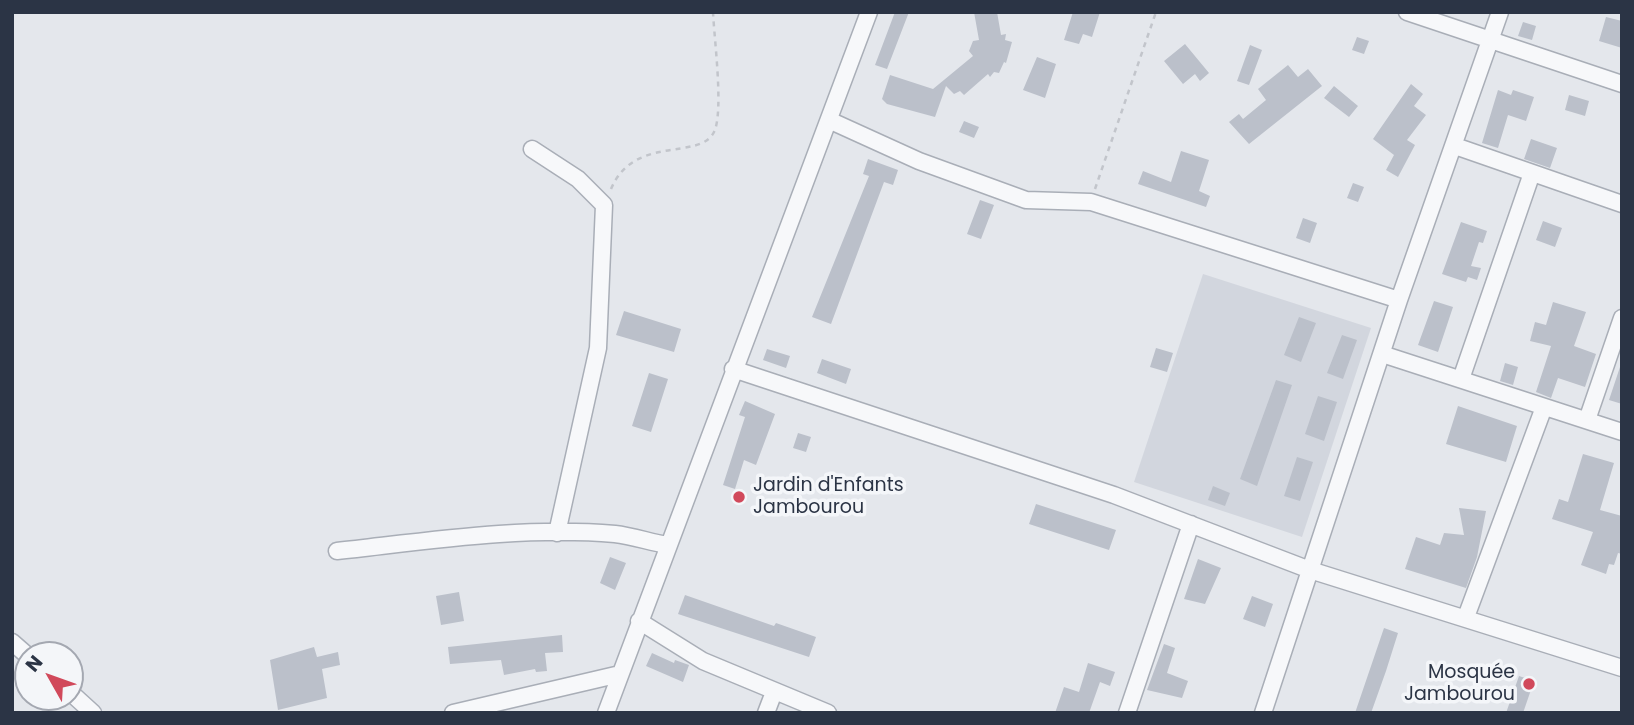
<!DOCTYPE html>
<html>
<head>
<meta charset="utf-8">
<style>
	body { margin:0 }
	#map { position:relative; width:1634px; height:725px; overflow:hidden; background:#e4e7ec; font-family:Poppins,sans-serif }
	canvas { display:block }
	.frame { position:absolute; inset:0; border:14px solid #2b3445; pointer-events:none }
	.north { position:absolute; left:14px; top:641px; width:70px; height:70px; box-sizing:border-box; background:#f4f6f9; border:2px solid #a4a8b1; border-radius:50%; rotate:310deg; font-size:19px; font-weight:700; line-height:28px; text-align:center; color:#2b3445 }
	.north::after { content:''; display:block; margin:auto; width:24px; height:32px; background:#d1495b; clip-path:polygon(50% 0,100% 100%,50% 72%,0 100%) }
</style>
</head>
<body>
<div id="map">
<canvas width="1634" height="725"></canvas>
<div class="frame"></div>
<div class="north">N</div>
</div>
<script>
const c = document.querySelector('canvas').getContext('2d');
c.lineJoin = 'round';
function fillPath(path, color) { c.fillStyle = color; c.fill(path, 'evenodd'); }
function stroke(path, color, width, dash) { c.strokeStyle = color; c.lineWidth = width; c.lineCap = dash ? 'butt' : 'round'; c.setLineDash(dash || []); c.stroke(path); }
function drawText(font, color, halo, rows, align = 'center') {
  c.font = font + ' Poppins,sans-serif'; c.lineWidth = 7; c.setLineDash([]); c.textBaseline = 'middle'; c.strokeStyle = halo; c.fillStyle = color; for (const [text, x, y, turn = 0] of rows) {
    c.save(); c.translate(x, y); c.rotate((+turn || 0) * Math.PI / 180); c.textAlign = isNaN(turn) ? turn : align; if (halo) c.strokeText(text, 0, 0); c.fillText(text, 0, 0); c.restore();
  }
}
const built = new Path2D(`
	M1203,274L1371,328L1302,537L1134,482Z`);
const building = new Path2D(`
	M895,12H909L887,69L875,65Z
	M974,12H997L1001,35L1006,34L1005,40L1012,42L1006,63L1004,62L999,73L994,72L990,77L988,74L964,95L960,91L954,94L946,86L935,117L887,104L882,99L890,75L933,89L973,56L969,51L973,41L979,40Z
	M1073,12H1100L1092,37L1083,34L1079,44L1064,40Z
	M1606,17L1622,21V48L1599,41Z
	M1523,22L1536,26L1532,40L1518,36Z
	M1357,37L1369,41L1364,54L1352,50Z
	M1185,44L1209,73L1200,81L1195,74L1183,84L1164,61Z
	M1250,45L1262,50L1249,85L1237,81Z
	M1037,57L1056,64L1045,98L1023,90Z
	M1288,65L1298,77L1308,69L1322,86L1249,144L1229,122L1239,114L1243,119L1266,100L1258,89Z
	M1411,84L1423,94L1414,106L1426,115L1407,140L1415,145L1398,177L1386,170L1394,155L1373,139Z
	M1334,86L1358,106L1349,117L1324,98Z
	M1498,90L1511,95L1513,90L1534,97L1526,121L1508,115L1498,148L1482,143Z
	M1569,95L1589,101L1585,116L1565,110Z
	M964,121L979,127L974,138L959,132Z
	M1531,139L1557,148L1550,168L1524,159Z
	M1181,151L1209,160L1199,191L1210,196L1206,207L1138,184L1143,171L1171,182Z
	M868,159L898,170L893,185L884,182L831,324L812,317L869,176L863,174Z
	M1353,183L1364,187L1358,202L1347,198Z
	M980,200L994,205L981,239L967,234Z
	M1303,218L1317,223L1310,243L1296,238Z
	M1543,221L1562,228L1555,247L1536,240Z
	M1461,222L1487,231L1483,243L1479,242L1471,266L1481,268L1477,280L1468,277L1466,282L1442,274Z
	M1434,301L1453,307L1438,352L1418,345Z
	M1553,302L1586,312L1574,346L1596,354L1585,387L1558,378L1551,398L1536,392L1551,346L1530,341L1535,322L1546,325Z
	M624,311L681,329L674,352L616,335Z
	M1299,317L1316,323L1301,362L1284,355Z
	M1342,335L1357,340L1343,379L1327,373Z
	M1156,348L1173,353L1167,372L1150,367Z
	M767,349L790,356L786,368L763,360Z
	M822,359L851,369L846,384L817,373Z
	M1505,363L1518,367L1513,385L1500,381Z
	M1620,367L1622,368V404L1609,400Z
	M649,373L668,379L651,432L632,426Z
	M1276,380L1292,385L1257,486L1240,479Z
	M1318,396L1337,402L1324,441L1305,434Z
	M745,401L775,414L756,465L744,460L735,489L723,485L745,417L739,415Z
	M1458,406L1517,426L1506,462L1446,444Z
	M798,433L811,437L806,452L793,448Z
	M1583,454L1614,463L1600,510L1622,516V554L1618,553L1614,565L1609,564L1606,574L1581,565L1593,532L1552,519L1559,499L1568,502Z
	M1297,457L1313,462L1300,501L1284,496Z
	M1213,486L1230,493L1225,506L1208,500Z
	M1036,504L1116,530L1109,550L1029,524Z
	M1459,508L1486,511L1477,557L1466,588L1405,569L1416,537L1440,545L1444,533L1464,535Z
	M610,557L626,563L615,590L600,583Z
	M1198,559L1221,568L1205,604L1184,599Z
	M459,592L464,621L441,625L436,596Z
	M685,595L774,626L776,623L816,637L809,657L678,614Z
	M1252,596L1273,604L1265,627L1243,619Z
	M1384,628L1398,633L1386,671L1371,713H1355Z
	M562,635L563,652L545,653L547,671L536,672L535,669L504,675L501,660L450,664L448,647Z
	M1164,644L1175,648L1167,673L1188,681L1182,698L1147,690Z
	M314,647L317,657L338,652L340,665L322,669L327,698L278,710L270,660Z
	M652,653L674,663L675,660L689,665L683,682L646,666Z
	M1088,663L1115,672L1110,686L1100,682L1089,713H1055L1064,687L1079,692Z
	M1519,676L1534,681L1523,713H1506Z`);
const path = new Path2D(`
	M611,189C634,134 700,161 714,132C724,112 714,37 713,12
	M1095,189L1156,12`);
const minor = new Path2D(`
	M1407,12L1622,84
	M831,121L919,161L1026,200L1091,202L1399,300
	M1455,146L1622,204
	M532,149L578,179L604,205L598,348L557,533
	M1382,354L1622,432
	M733,369L1114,495L1310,570L1622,668
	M1461,379L1532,173
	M1587,420L1622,318
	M337,551C428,541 523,526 615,534C632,536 650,542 667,545
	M1466,617L1544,407
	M639,621L703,661L828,713
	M12,642L28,656
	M70,692L93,713
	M453,713L620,674
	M606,713L869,12
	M766,713L774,692
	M1127,713L1191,524
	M1263,713L1399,300L1500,12`);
const markers = [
	[739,497,7,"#d1495b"],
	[1529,684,7,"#d1495b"]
];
const poiNames = [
	["Jardin d'Enfants",753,486],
	["Jambourou",753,508],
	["Mosquée",1515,673,"right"],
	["Jambourou",1515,695,"right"]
];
fillPath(built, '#d2d6de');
fillPath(building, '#bbc0ca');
stroke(minor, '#a9aeb7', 19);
stroke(path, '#c2c5cb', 2.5, [5, 5]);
stroke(minor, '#f7f8fa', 16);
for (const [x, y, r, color] of markers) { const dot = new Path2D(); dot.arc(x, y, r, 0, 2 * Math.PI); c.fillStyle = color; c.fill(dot); stroke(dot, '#f4f6f9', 2.5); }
drawText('19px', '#2b3445', '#f4f6f9', poiNames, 'left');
</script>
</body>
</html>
